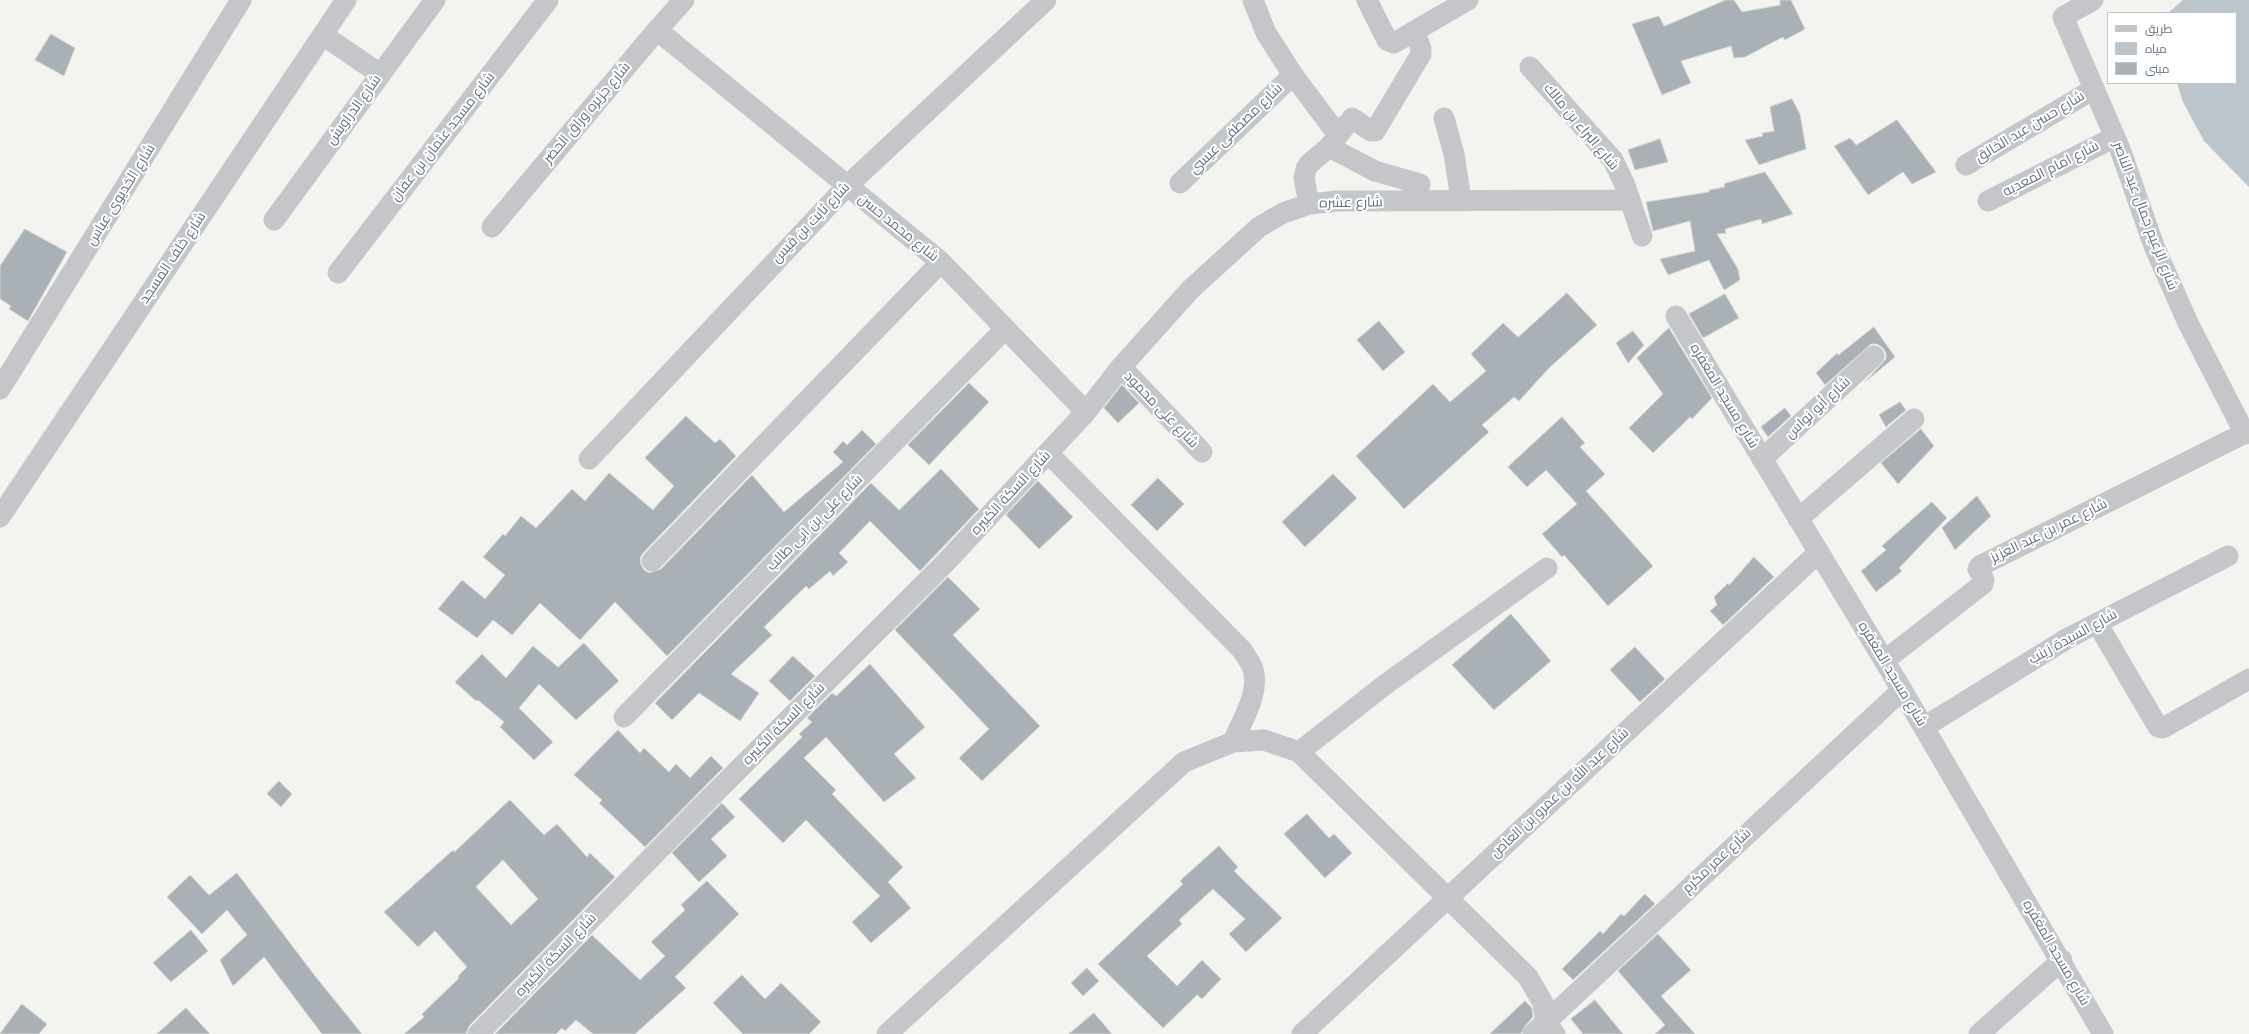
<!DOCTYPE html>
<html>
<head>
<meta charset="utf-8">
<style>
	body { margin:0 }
	#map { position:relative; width:2249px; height:1034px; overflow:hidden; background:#f3f4ef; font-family:Arial,Cairo,sans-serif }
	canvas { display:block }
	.legend { position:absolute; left:2107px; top:12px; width:130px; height:72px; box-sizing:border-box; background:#fff; border:1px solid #c0c6cd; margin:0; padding:5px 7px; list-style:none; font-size:12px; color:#627081 }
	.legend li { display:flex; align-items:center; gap:8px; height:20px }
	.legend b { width:20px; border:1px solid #c0c6cd }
</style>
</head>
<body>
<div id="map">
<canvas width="2249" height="1034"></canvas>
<ul class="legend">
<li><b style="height:5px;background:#c4c6ca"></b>طريق</li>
<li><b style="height:11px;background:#bcc5cb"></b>مياه</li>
<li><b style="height:11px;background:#a9b0b6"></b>مبنى</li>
</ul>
</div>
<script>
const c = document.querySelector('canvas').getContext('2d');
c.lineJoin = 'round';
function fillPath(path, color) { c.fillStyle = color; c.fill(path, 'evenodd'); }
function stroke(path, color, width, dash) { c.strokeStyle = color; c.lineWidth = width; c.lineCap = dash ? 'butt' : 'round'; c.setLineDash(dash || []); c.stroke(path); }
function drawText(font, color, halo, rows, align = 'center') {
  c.font = font + ' Arial,Cairo,sans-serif'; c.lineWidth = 4; c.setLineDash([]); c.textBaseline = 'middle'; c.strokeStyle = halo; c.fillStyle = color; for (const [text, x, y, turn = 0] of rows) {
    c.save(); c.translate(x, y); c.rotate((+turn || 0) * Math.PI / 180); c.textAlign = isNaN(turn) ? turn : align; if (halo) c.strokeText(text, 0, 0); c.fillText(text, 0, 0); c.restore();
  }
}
const water = new Path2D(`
	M2183,0H2249V187L2204,141L2183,102L2177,83H2236V13H2168Z`);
const building = new Path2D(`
	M1726,0H1734L1742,12L1780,5V0H1791L1805,29L1785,40L1783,37L1745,57L1734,58L1731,46L1681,61L1691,83L1662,95L1632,24L1659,16L1664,26Z
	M51,34L75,48L64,76L35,60Z
	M1792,99L1800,114L1806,149L1759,165L1745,140L1763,136L1762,133L1774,131L1770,107Z
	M1897,120L1936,172L1912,184L1903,172L1868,195L1834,146L1850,138L1856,145Z
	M1660,139L1668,162L1635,170L1628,150Z
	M1765,172L1793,214L1762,224L1761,219L1725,229L1726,233L1717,234L1738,269L1740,280L1724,290L1709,260L1668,275L1660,259L1695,251L1690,221L1653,231L1646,202L1709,192V190L1725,187L1724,184Z
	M25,229L67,252L28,321L9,309L11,306L0,299V266Z
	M1567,293L1597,325L1549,368L1519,401L1514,397L1482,425L1489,432L1404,509L1356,456L1433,384L1450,402L1486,371L1471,354L1503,323L1518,337Z
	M1725,294L1739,318L1703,338L1689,314Z
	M1379,321L1405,352L1383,371L1357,340Z
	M1874,327L1895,357L1865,382L1886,359V353L1883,348L1877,344H1871L1825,385L1816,373L1837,353L1838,355Z
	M1669,328L1712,398L1692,419L1690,417L1653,453L1629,428L1663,394L1637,358Z
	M1633,331L1644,345L1628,363L1616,343Z
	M969,383L989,402L929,465L908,445Z
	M1122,385L1139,403L1118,423L1104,408Z
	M1900,402L1906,410L1886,427L1879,415Z
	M1785,408L1791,416L1768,437L1761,427Z
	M686,416L715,443L720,439L736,456L643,553L640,558L641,565L644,570L649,573L661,569L752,475L784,512L843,462L833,452L843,441L847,445L862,430L876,444L667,656L615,602L580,640L540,603L512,635L493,620L477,638L438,609L462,580L485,599L505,575L483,557L503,534L505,536L521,516L536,528L572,489L585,501L609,473L653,510L674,486L645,458Z
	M1562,417L1585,443L1580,447L1605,474L1586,491L1653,566L1608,606L1564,555L1562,557L1542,534L1577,504L1546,470L1527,487L1508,467Z
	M1921,429L1934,446L1898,484L1881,463Z
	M941,469L979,509L920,571L870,521L839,553L848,562L833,576L830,571L809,589L806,586L764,627L772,635L731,674L759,693L740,721L699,693L672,720L655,703L871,483L899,510Z
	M1333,474L1357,498L1305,547L1282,522Z
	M1158,478L1184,504L1157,531L1131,505Z
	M1038,481L1073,517L1039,549L1006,515Z
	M1977,496L1991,516L1955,550L1942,528Z
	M1932,502L1947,518L1899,568L1902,571L1876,592L1861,571L1886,550L1882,546Z
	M1754,557L1774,577L1723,625L1710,611L1717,605L1714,597L1728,583L1729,585Z
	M948,577L980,609L953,635L1040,726L982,781L959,758L989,729L895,630Z
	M1511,614L1551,661L1494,710L1452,665Z
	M584,643L619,681L576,720L539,684L519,708L553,742L534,760L500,727L504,722L478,700L476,701L455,682L482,654L506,678L533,646L558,667Z
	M1635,647L1665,679L1640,702L1610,670Z
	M793,656L815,676L790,701L769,681Z
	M870,664L925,727L894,754L916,778L884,802L826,737L804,758L836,790L832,794L903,867L888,882L911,908L871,943L852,922L880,896L806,820L783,843L739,799L802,737L799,734L812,722L807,718L832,693L836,696Z
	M618,730L640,753L644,748L669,772L676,764L690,778L711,756L723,768L645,847L599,803L602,800L574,775Z
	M279,781L292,794L281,807L267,794Z
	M510,800L544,835L557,824L587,857L590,853L615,877L469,1026L466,1034H404L424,1017L422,1014L459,978L458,976L467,967L435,931L418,947L384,912L453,850L454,852ZM503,860L538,899L511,925L476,887Z
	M722,803L735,817L711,839L727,856L699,882L672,853Z
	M1307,814L1329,838L1334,834L1352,853L1325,878L1284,834Z
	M1219,846L1238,867L1234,871L1282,918L1246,952L1229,934L1245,919L1213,889L1179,920L1182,924L1147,956L1177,986L1202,960L1221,979L1202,999L1197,995L1163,1028L1098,964L1183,884L1180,881Z
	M237,873L315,976L362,1034H322L264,957L233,986L220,960L247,935L227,910L202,934L167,897L190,875L209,895Z
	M707,881L739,914L675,977L686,988L635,1034H593L576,1020L565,1031L562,1028L556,1034H495L592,935L640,980L665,956L651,942L685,910L681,905Z
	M1645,894L1655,904L1573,980L1562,969L1600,931L1603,934L1621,914L1624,916Z
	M191,930L208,951L171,982L153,963Z
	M1658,934L1691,970L1661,996L1695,1034H1655L1665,1025L1618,971Z
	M1087,968L1099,981L1083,996L1071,983Z
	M742,975L765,999L781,983L821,1022L809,1034H743L713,1003Z
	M1595,1000L1623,1034H1583L1571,1019Z
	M1525,1001L1532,1008L1533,1017L1525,1026L1521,1034H1490Z
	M22,1004L47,1024L39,1034H0Z
	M186,1008L210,1034H157Z
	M1094,1013L1112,1034H1069Z`);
const street = new Path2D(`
	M1253,0L1266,33L1293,75L1338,135
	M1367,0L1387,40L1394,43L1468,0
	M2093,0L2063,17L2120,149L2154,246L2188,323L2245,434
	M657,30L941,262L1086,412
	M323,35L380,74
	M1530,67L1613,160L1625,185L1642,236
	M1352,118L1371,131H1375L1421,54V49L1415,32
	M1444,118L1454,154L1461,200
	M1329,147L1375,171L1420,184
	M1966,165L2094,89
	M1180,183L1293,75
	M1988,201L2115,137
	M1309,204L1304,178L1306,169L1309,164L1329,147L1346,125
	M274,220L435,0
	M492,227L657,30L684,0
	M338,273L548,0
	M1676,316L1902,690L2103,1034
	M1121,367L1202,452
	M0,389L241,0
	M1048,453L1242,650C1246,656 1251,663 1253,669C1260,694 1242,720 1233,742
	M589,459L847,186L1046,0
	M1762,459L1874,356
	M0,517L346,0
	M1798,519L1914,419
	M652,561L941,262
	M2097,623L2158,727L2163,728L2249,679
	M1884,661L1983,584L1984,580L1978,569L1980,566L2249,431
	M624,717L1005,329
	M1924,727L2068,638L2228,556
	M1299,752L1386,684L1547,568
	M478,1034L696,812L946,562L1086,412L1121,367L1190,290L1259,227L1283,213L1309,204L1337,201L1630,200
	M887,1034L1184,762L1233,742L1264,740L1299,752L1528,977L1543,1003L1546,1022L1555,1034
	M1302,1034L1818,553
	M1533,1034L1902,690
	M1979,1034L2062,960`);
const streetNames = [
	["شارع الدراويش",354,110,-54],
	["شارع جزيره وراق الحضر",587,113,-50],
	["شارع البراء بن مالك",1581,127,50],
	["شارع حسن عبد الخالق",2030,127,-31],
	["شارع مصطفى عيسي",1236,129,-44],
	["شارع مسجد عثمان بن عفان",443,137,-52],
	["شارع امام المعديه",2051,169,-27],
	["شارع الخديوى عباس",121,195,-58],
	["شارع عشره",1351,203,-1],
	["شارع الزعيم جمال عبد الناصر",2145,216,69],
	["شارع ثابت بن قيس",811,223,-46],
	["شارع محمد حسن",898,228,39],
	["شارع خلف المسجد",173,258,-56],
	["شارع مسجد المغفره",1724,396,59],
	["شارع أبو نواس",1818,408,-43],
	["شارع على محمود",1161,410,46],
	["شارع السكة الكبيره",1011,493,-47],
	["شارع على بن ابى طالب",815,523,-45],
	["شارع عمر بن عبد العزيز",2049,531,-26],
	["شارع السيدة زينب",2073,637,-29],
	["شارع مسجد المغفره",1892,674,59],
	["شارع السكة الكبيره",784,724,-45],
	["شارع عبد الله بن عمرو بن العاص",1560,793,-43],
	["شارع عمر مكرم",1717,861,-43],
	["شارع مسجد المغفره",2056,953,60],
	["شارع السكة الكبيره",556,955,-46]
];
fillPath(water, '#bcc5cb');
fillPath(building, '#a9b0b6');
stroke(building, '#d5d5d2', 1);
stroke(street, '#c4c6ca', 21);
drawText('14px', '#627081', '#fff', streetNames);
</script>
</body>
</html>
